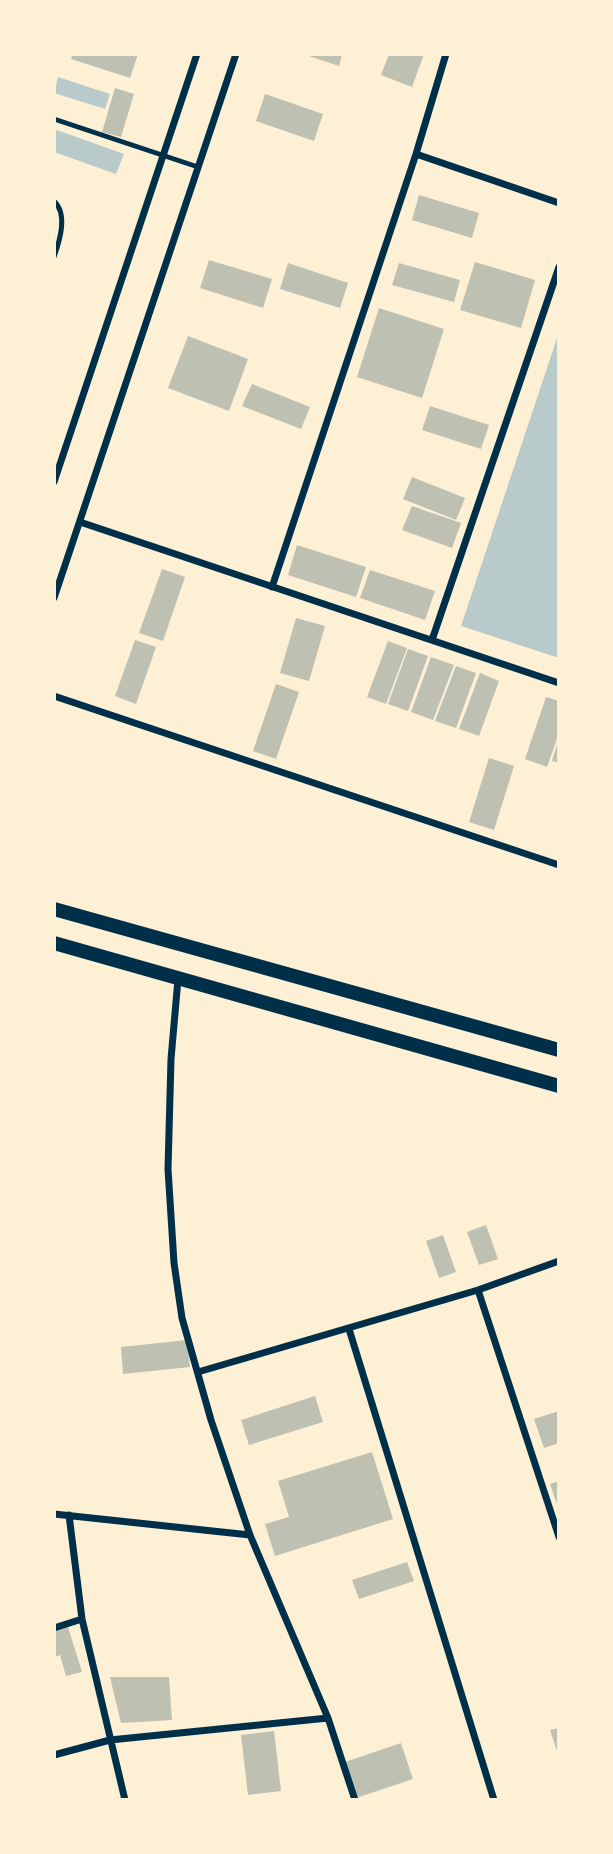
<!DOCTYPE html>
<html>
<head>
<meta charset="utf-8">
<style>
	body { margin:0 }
	#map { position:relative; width:613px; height:1854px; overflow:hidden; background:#fdf0d5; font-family:Bitter,serif }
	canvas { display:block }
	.frame { position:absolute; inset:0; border:56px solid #fdf0d5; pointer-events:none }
</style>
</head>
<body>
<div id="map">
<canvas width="613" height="1854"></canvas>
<div class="frame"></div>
</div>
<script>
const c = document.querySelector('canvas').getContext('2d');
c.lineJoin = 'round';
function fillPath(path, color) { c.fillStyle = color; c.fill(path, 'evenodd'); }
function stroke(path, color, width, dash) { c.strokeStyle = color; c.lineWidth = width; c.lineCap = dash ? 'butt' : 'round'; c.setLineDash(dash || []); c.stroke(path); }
const green = new Path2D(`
	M58,77L110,94L105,109L54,93Z
	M54,129L124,154L116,174L54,152Z
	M559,332V658L461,626Z`);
const building = new Path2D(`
	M73,54H138L130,78L71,59Z
	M303,54H342L339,66Z
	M389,54H424L412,87L381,75Z
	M115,88L134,94L121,137L102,132Z
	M265,94L323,114L314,141L256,121Z
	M419,195L479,213L472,238L412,220Z
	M209,260L272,279L263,308L200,288Z
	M475,262L535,280L521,328L460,310Z
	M288,263L348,283L340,308L280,289Z
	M399,263L460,280L454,302L392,285Z
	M379,308L444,329L422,398L357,377Z
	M188,336L248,359L229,411L168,388Z
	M252,384L310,407L301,429L242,406Z
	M430,406L489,425L481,449L422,430Z
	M412,477L465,498L456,520L403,499Z
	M412,506L461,523L452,548L402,530Z
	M297,545L366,567L356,597L288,575Z
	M162,569L185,577L163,641L139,633Z
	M370,570L435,591L425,620L360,598Z
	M296,618L325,626L309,681L280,673Z
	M135,640L156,647L136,704L115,696Z
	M388,641L407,648L386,704L367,697Z
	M408,649L428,656L408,711L388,704Z
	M431,657L454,665L433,720L411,712Z
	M456,666L476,673L456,728L435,721Z
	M480,673L499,681L479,736L459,729Z
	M276,684L299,692L276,759L253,751Z
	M546,697L559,701V733L547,767L525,759Z
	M558,741H559V763L552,761Z
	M489,758L514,766L494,830L469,822Z
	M486,1225L498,1259L479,1265L467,1232Z
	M443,1235L456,1272L439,1278L426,1241Z
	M187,1340L190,1367L123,1374L121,1347Z
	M315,1396L323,1422L249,1445L241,1420Z
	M559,1411V1443L544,1448L534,1419Z
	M372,1452L393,1519L275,1556L265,1524L289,1517L278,1481Z
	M559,1481V1507H558L550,1484Z
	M407,1562L414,1581L359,1599L352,1580Z
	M68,1627L82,1672L66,1676L60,1655L54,1657V1631Z
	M110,1677H169L172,1720L121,1723Z
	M559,1728V1754H558L550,1730Z
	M274,1731L281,1791L248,1795L241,1735Z
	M401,1743L413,1779L356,1798L345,1762Z`);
const service = new Path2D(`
	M54,119L198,167
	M54,201C68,214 60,240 54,257`);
const minor = new Path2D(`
	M416,154L559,203
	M54,482L197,54
	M80,522L559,683
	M272,587L416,154L446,54
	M54,598L236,54
	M432,640L559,267
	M54,696L559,865
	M178,979L171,1059L168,1169L174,1263L182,1318L211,1420L250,1535L328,1718L355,1800
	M478,1290L559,1537
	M349,1329L494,1800
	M198,1372L478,1290L559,1261
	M54,1514L250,1535
	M69,1515L82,1619L125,1800
	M54,1628L82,1619
	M54,1755L110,1740L328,1718`);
const secondary = new Path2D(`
	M54,909L559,1050
	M54,943L559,1086`);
fillPath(green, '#b9caca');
fillPath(building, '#bec0b2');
stroke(service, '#003049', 5);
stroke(minor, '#003049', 7);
stroke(secondary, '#003049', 14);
</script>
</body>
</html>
